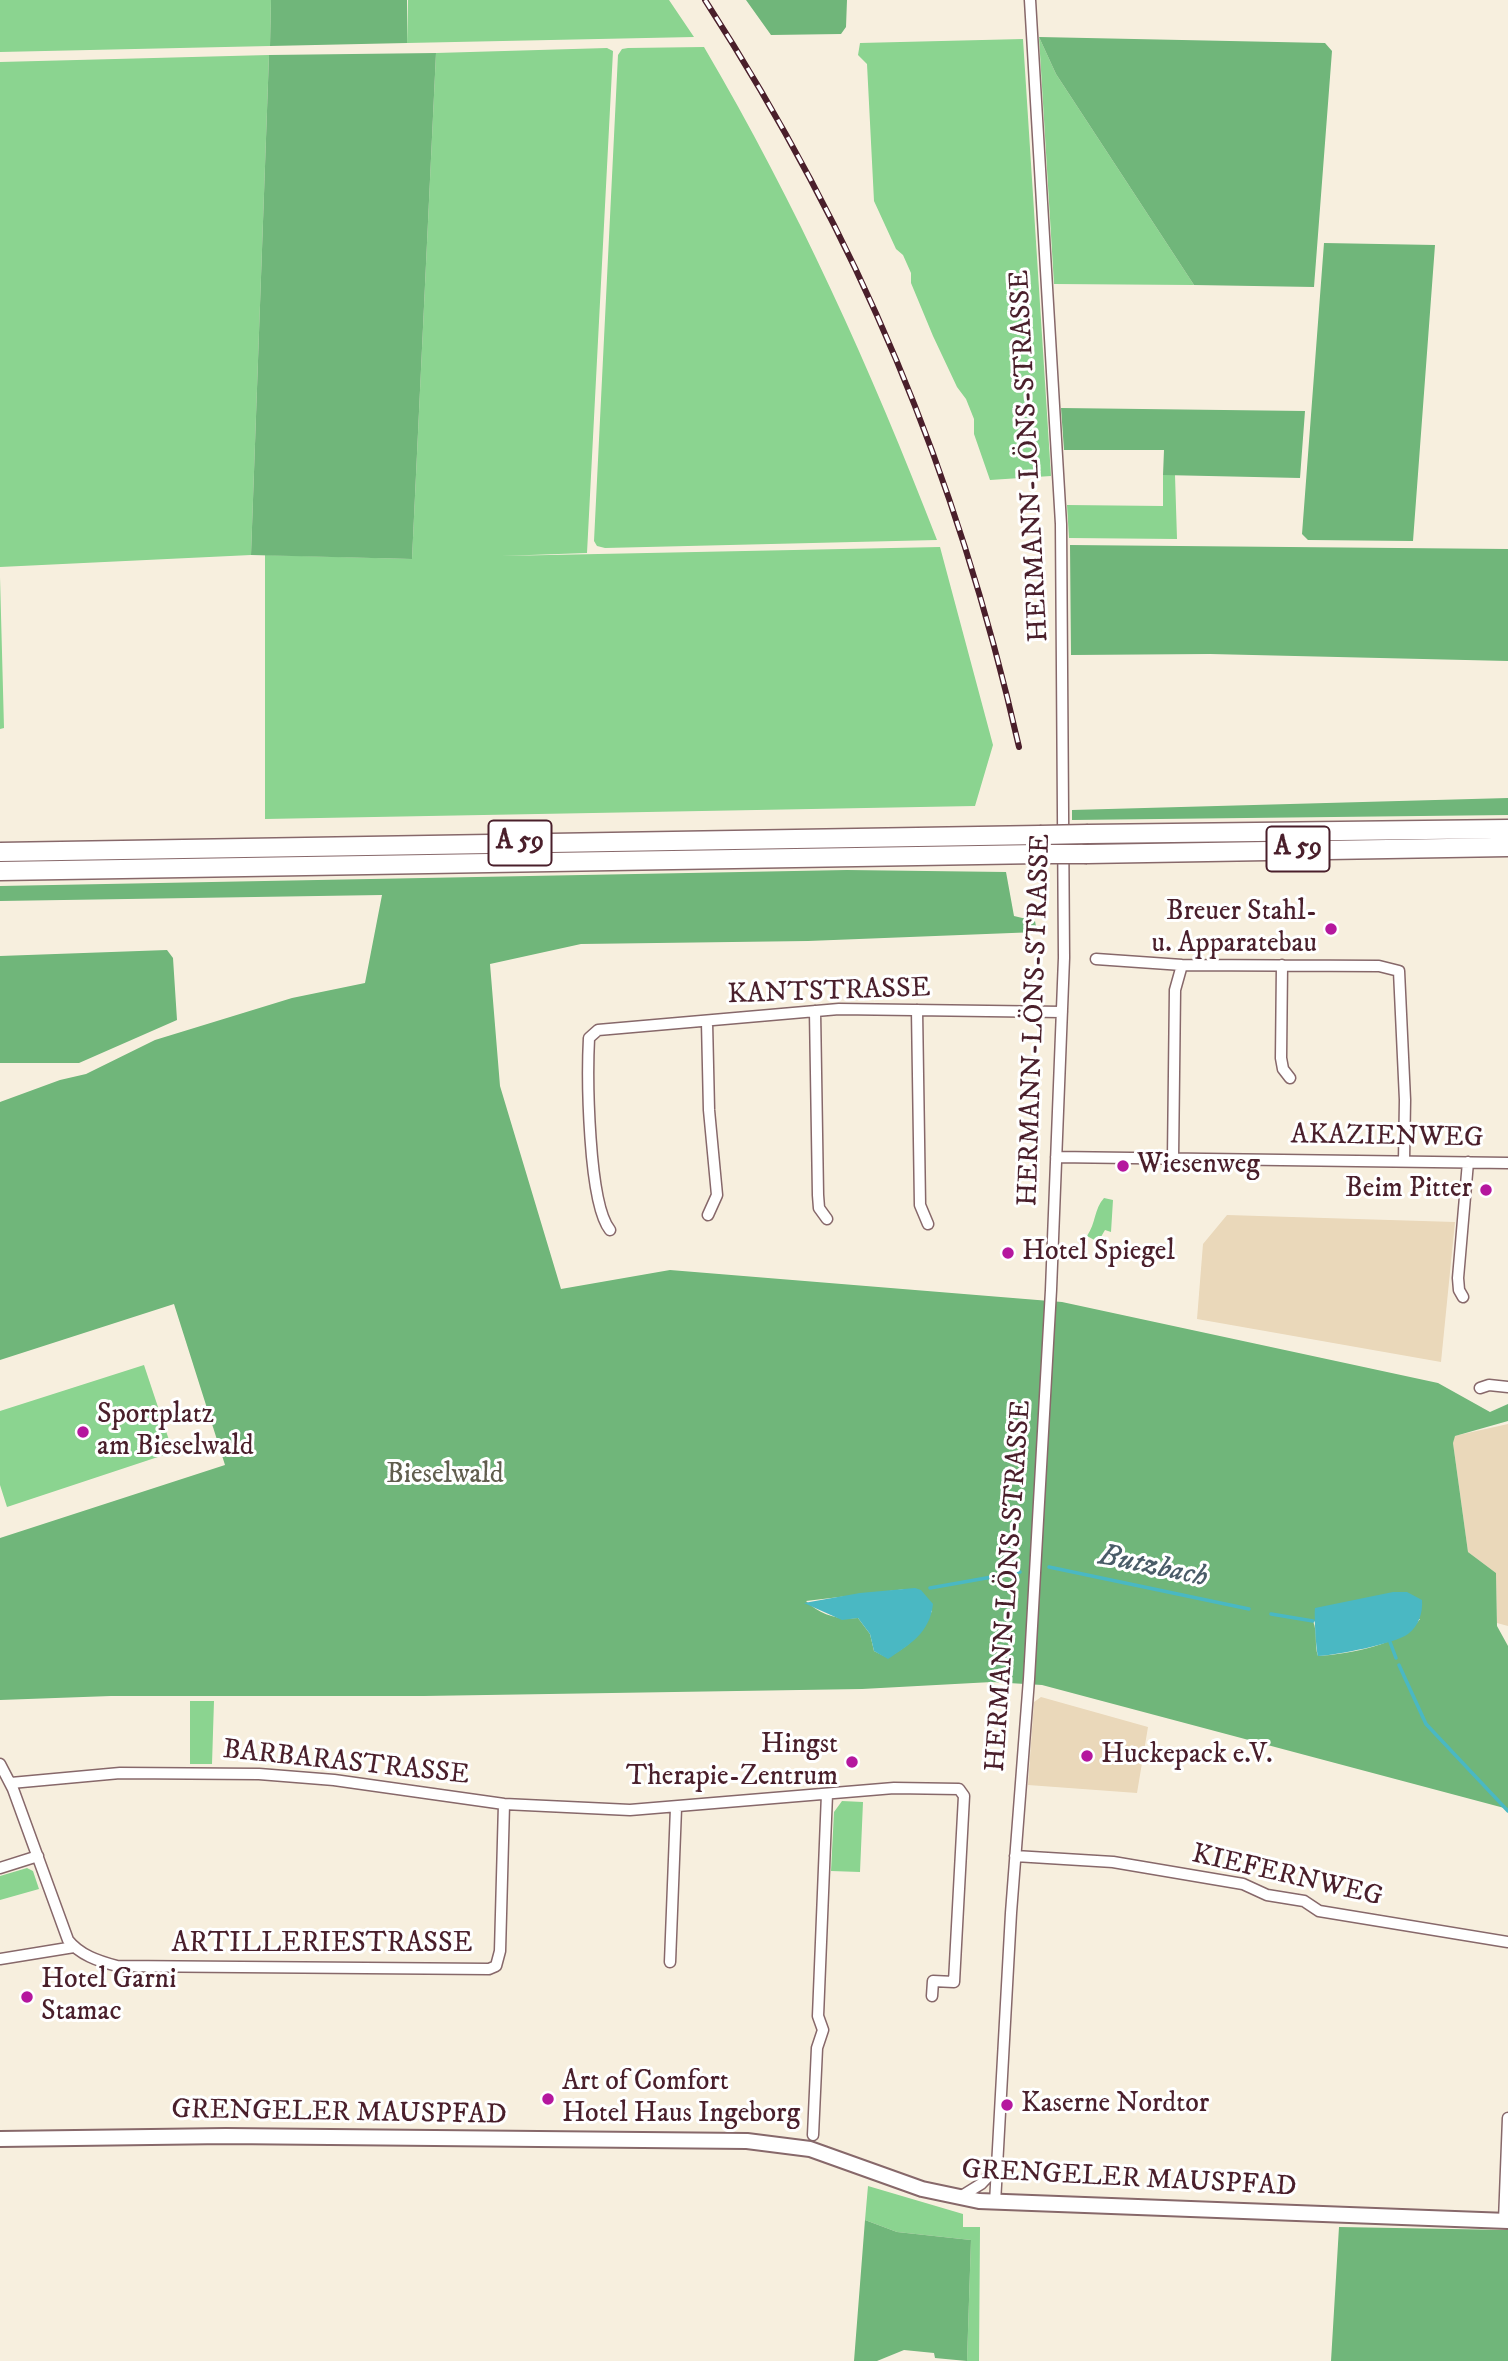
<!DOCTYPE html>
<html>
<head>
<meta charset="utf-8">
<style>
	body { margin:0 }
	canvas { display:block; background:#f7efde }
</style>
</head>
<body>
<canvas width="1508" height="2361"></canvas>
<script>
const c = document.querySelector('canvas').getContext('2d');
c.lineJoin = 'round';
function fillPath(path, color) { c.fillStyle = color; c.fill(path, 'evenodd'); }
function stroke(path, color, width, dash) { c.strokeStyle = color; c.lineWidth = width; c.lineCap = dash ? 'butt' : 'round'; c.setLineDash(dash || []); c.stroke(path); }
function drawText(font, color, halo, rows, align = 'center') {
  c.font = font + ' "IM FELL DW Pica",serif'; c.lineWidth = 6; c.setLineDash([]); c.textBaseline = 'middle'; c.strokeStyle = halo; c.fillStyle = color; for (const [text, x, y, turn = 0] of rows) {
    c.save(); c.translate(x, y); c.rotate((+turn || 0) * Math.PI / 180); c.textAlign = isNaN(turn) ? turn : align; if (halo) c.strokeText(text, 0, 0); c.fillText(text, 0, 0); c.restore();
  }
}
const built = new Path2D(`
	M1227,1215L1455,1222L1441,1362L1197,1319L1203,1244Z
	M1508,1424V1626L1497,1623L1496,1573L1468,1552L1453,1443L1454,1436Z
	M1041,1697L1148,1727L1137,1793L1028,1785L1034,1702Z`);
const green = new Path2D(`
	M0,0H271L270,46L0,52Z
	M408,0H669L694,37L407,43Z
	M1039,37L1056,74L1194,285L1054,284Z
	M1023,39L1051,476L990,480L974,434V419L966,399L957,387L933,336L911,283V273L903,255L896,249L874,201L867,64L858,55L860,43Z
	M704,47C797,205 871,369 937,540L605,548L597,546L594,541L618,55L622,49L628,48Z
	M607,48L613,51L587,553L501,556L940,547L993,745L975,806L265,819V555L412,559L436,53Z
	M269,55L251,555L0,567V62Z
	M1163,475H1175L1177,539L1069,538L1067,505L1163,506Z
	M0,577L4,728L0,729Z
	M1104,1198L1113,1200L1111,1232L1105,1230L1098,1242L1087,1236C1096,1223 1094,1209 1104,1198Z
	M144,1365L173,1452L7,1507L0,1485V1411Z
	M190,1701H214L212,1764H190Z
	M842,1801L863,1802L860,1872L831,1871L834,1812Z
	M27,1868L33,1871L39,1889L0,1900V1876Z
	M868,2186L963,2214V2227H980L979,2361H967L971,2240L897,2232L865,2220Z`);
const forest = new Path2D(`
	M271,0H407V43L270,46Z
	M746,0H847L846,27L841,34L771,35Z
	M1039,37L1325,43L1332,51L1314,287L1194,285L1056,74Z
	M436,53L412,559L251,555L269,55Z
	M1324,243L1435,245L1413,541L1308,540L1302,534Z
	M1061,408L1305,411L1300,478L1163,475L1164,450H1064Z
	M1070,545L1508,549V661L1210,654L1071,655Z
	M1508,798V815L1072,820V810Z
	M847,870L1006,872L1014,916L1035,921L1037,932L808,941L581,944L490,964L500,1086L561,1289L670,1270L1062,1302L1438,1383L1490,1412L1508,1404V1421L1455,1436L1453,1443L1468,1552L1496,1573L1497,1626L1508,1646V1809L1042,1685L992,1682L862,1689L424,1696H111L0,1700V1538L225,1465L174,1304L0,1360V1102L60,1080L86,1074L155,1040L292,998L365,983L382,895L0,901V886ZM906,1589L921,1592L932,1611C918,1638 912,1643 888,1658L874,1651L870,1634L858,1618C838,1620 820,1615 806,1601ZM1420,1619C1402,1645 1349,1654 1318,1656C1314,1645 1318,1633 1313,1621Z
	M167,950L173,958L177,1020L79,1063H0V956Z
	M865,2220L897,2232L971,2240L967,2361L935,2358L934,2353L904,2350L877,2361H854Z
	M1339,2227L1508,2230V2361H1331Z`);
const water = new Path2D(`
	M915,1588L921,1590L933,1604C930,1633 909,1645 888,1659L874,1651L870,1634L858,1618L842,1620L804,1603L860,1593Z
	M1393,1592H1407L1422,1600C1423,1612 1419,1626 1408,1634C1394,1644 1337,1655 1318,1656C1316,1650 1314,1615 1315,1608Z`);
const stream = new Path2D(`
	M1049,1567L1249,1609
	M930,1588L1020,1572
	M1271,1614L1313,1621
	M1390,1642L1396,1658
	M1399,1665L1426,1724L1508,1811`);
const street = new Path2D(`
	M1096,959L1182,965L1379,966L1399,971L1405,1100L1404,1161
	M1282,965L1281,1058L1283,1069L1290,1078
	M917,1010L920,1205L928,1224
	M815,1011L818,1195L819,1208L827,1219
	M707,1022L709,1110L717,1195L708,1215
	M1056,1157L1508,1163
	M1173,1158L1175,990L1182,965
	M610,1230C588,1203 587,1076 589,1038L598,1030L839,1009L1062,1012
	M1463,1297L1459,1290L1458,1278L1468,1162
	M1480,1388L1489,1385L1508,1387
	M0,1764L13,1789L68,1940C80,1955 98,1961 117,1966L489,1969L496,1966L500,1951L504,1804
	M11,1783L120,1773L259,1774L334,1780L504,1804L630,1810L894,1788L959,1789L964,1796L954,1982L933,1981L932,1996
	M1015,1856L1113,1862L1243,1884L1267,1895L1304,1901L1319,1911L1508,1942
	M0,1868L38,1856
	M0,1959L74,1947
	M670,1962L676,1808
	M813,2135L817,2048L823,2030L818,2016L827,1794
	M960,2197L981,2184L996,2168
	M995,2203L1011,1913L1029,1679L1051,1290L1064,958L1061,524L1030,0
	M1504,2221L1508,2118`);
const secondary = new Path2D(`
	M0,2139L226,2136L747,2141L810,2149L922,2189L979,2201L1508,2221`);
const highway = new Path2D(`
	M1088,834L1508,829
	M0,852L1040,835
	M1087,854L1508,847
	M0,871L1040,854`);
const rail = new Path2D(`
	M705,0C858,237 957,473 1019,747`);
const highwayBridge = new Path2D(`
	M1040,835L1088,834
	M1040,854H1087`);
const markers = [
	[1331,929,7,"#b5179e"],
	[1123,1166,7,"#b5179e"],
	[1486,1190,7,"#b5179e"],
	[1008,1253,7,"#b5179e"],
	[83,1432,7,"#b5179e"],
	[1087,1756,7,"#b5179e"],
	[852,1762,7,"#b5179e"],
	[27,1997,7,"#b5179e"],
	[548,2099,7,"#b5179e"],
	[1007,2105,7,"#b5179e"]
];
const shields = [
	[520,843,63],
	[1298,849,63]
];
const shieldNames = [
	["A 59",520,843],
	["A 59",1298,849]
];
const streetNames = [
	["HERMANN-LÖNS-STRASSE",1031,456,-93],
	["KANTSTRASSE",829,993,-2],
	["HERMANN-LÖNS-STRASSE",1036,1020,-88],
	["AKAZIENWEG",1387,1138,1],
	["HERMANN-LÖNS-STRASSE",1010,1586,-86],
	["BARBARASTRASSE",346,1764,6],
	["KIEFERNWEG",1287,1877,13],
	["ARTILLERIESTRASSE",322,1945],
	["GRENGELER MAUSPFAD",339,2114,1],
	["GRENGELER MAUSPFAD",1129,2180,3]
];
const poiNames = [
	["Breuer Stahl-",1317,913,"right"],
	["u. Apparatebau",1317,945,"right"],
	["Wiesenweg",1137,1166],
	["Beim Pitter",1472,1190,"right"],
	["Hotel Spiegel",1022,1253],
	["Sportplatz",97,1416],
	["am Bieselwald",97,1448],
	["Hingst",838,1746,"right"],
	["Therapie-Zentrum",838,1778,"right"],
	["Huckepack e.V.",1101,1756],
	["Hotel Garni",41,1981],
	["Stamac",41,2013],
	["Art of Comfort",562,2083],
	["Hotel Haus Ingeborg",562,2115],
	["Kaserne Nordtor",1021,2105]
];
const parkNames = [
	["Bieselwald",445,1476]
];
const waterNames = [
	["Butzbach",1153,1568,12]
];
fillPath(built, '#ead8ba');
fillPath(green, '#8bd490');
fillPath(forest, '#70b67a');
fillPath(water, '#4ab8c3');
stroke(stream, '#4ab8c3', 3.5);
stroke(street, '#87686a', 13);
stroke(secondary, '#87686a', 18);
stroke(highway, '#87686a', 21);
stroke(street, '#fff', 10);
stroke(secondary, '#fff', 14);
stroke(highway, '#fff', 18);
stroke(rail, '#4a1f2b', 6);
stroke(rail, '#fff', 3.5, [10]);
stroke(highwayBridge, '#87686a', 21, []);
stroke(highwayBridge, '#fff', 18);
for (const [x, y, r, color] of markers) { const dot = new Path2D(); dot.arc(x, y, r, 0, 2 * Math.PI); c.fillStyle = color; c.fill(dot); stroke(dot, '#fff', 2.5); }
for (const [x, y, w] of shields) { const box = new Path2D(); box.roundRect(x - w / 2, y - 22.5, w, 45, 5); c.fillStyle = '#fff'; c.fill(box); stroke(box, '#4a1f2b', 2); }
drawText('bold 26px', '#4a1f2b', null, shieldNames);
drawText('28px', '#4a1f2b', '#fff', streetNames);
drawText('28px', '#4a1f2b', '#fff', poiNames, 'left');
drawText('28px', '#615e4e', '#fff', parkNames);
drawText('italic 30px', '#4a5c68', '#fff', waterNames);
</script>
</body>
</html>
